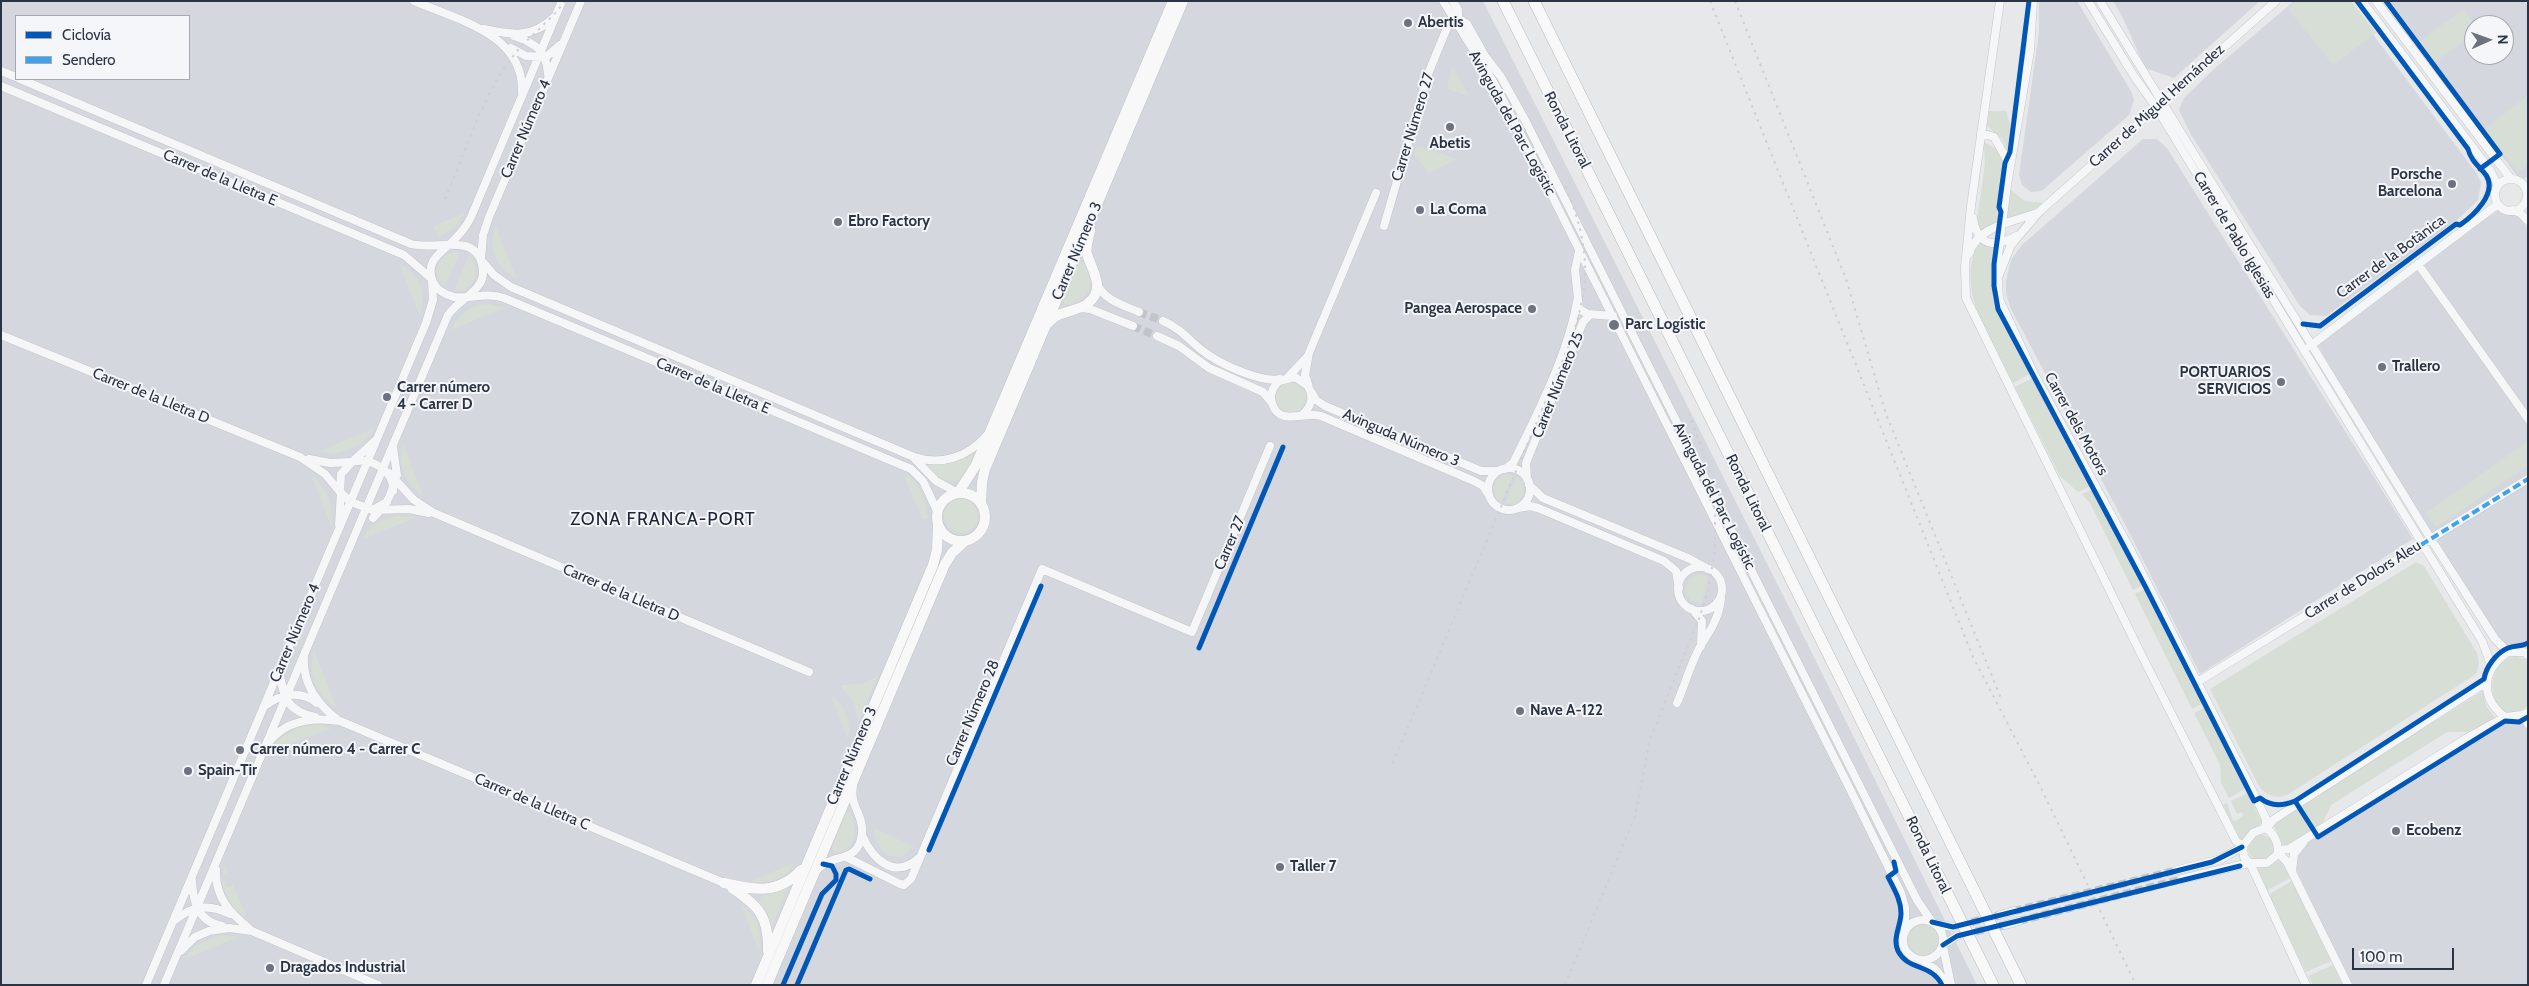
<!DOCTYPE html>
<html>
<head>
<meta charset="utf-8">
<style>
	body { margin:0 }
	#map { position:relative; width:2529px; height:986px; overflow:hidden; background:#e6e8ea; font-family:Cabin,sans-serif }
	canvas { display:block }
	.frame { position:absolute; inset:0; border:2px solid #2b3445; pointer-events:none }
	.legend { position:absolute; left:15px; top:15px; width:175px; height:65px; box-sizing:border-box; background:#f4f6f9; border:1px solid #a4a8b1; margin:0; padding:6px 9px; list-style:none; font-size:15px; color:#2b3445 }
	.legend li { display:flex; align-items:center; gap:10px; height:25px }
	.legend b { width:25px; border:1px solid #a4a8b1 }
	.north { position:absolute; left:2464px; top:15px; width:50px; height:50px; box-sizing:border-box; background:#f4f6f9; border:1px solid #a4a8b1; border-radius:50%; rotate:88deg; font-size:14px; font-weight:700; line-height:20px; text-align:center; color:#2b3445 }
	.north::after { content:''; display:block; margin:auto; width:18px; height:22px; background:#6c737f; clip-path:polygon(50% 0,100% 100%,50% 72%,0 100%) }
	.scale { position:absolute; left:2352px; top:948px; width:102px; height:22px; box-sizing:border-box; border:2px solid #2b3445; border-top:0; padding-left:6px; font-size:15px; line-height:18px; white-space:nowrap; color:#2b3445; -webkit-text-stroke:4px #f4f6f9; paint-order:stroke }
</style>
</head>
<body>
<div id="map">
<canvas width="2529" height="986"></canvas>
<div class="frame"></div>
<ul class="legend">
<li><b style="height:6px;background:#0057b8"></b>Ciclovía</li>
<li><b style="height:6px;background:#3ea3ec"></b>Sendero</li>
</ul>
<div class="north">N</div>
<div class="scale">100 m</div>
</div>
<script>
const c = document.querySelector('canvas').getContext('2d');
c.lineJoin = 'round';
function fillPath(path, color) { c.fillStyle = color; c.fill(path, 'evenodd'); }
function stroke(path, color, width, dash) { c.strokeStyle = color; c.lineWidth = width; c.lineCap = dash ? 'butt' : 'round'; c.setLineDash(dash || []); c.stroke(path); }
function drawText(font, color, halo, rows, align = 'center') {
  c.font = font + ' Cabin,sans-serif'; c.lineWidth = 4; c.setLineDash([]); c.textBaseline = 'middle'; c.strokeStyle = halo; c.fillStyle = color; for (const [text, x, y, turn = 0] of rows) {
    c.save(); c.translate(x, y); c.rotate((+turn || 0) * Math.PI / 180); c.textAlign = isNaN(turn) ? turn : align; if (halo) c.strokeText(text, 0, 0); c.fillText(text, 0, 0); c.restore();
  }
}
const built = new Path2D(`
	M1,1H1483L1797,623L1977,985H1ZM16,16H189V79H16Z
	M2039,1H2077L2131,91L2134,100L2129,115L2045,188L2041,191L2031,192L2022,185L2019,175L2039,32Z
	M2113,1H2260L2174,78L2145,68L2123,18Z
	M2294,1H2348L2477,174L2481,183L2478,200L2458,219L2326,316L2310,315L2300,306L2190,133L2179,110L2184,98L2214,69Z
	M2384,1H2524L2528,6V176L2521,181ZM2474,25H2504V55H2474Z
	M2143,139H2157L2167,148L2413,539L2200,674L2126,526L2011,309L2006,294V281L2011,260L2021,246Z
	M2502,208L2513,210L2528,229V649L2524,652H2508L2431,539L2317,344L2418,264Z
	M2522,715L2528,724V985H2350L2296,869L2299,851L2333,821L2502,719Z`);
const green = new Path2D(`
	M2296,1H2351L2376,33L2333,65L2288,9Z
	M2463,10L2477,25H2474V34L2435,62L2419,41Z
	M1452,66L1469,96L1447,89Z
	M2526,97L2528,165L2518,173L2484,129Z
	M1989,111H2006L2012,131L2008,152L2002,139L1987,126Z
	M1984,142L1998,150C2008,168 1998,187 1997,206C1997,213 1999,217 1998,225L1980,232L1977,220L1985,164Z
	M1417,146L1458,159L1429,173L1414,155Z
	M2011,190L2025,201L2043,203L2030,212L2006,221Z
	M465,213L454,228L439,237L433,226Z
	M495,225L517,279C495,267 488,249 495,225Z
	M1979,240L1995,246C1987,302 2006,327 2030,374L2013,383C1990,336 1954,292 1979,240Z
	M453,252H460L445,287C432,275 437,257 453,252Z
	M469,255C483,270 475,292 454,291Z
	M1079,262H1082C1101,279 1087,303 1065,305L1063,299Z
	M399,263C421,275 427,293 420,317Z
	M489,304L505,308L451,330C459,313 470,305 489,304Z
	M2032,378L2090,486L2078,492L2060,476L2015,387Z
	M1276 398a15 15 0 1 1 30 0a15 15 0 1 1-30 0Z
	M374,428C365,447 337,458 318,452Z
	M2528,441V466L2436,527L2426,513Z
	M403,444L424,497C407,484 396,466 403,444Z
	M977,449C969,482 950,494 926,464L953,462Z
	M310,473C324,487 330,495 332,515C332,520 334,522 332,527Z
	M907,475C922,483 925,503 928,518L923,520L904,477H906Z
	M1503,475H1513L1501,503C1491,494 1492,483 1503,475Z
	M1517,476L1524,486L1523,495L1516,503L1505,504Z
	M2092,490L2143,585L2133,590L2090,503L2082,494Z
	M944 516a17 17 0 1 1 34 0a17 17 0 1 1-34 0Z
	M398,516L418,517L363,539C370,524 383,519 398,516Z
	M2416,562L2424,566L2477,653L2479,663L2476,674L2287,795C2276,799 2269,796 2260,788L2210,689Z
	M1698,574L1708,576L1702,604L1691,601L1685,591L1689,579Z
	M2145,589L2203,703L2192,709L2135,594Z
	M314,651L337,708C315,695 307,674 314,651Z
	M2515,656L2528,660V705C2495,735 2474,667 2515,656Z
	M878,676L859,720H858L854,703L841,687L842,685L861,684Z
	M2483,691L2486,706L2495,718L2472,732H2447L2331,805L2321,827L2288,847L2283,845L2274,826L2278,820Z
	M830,694C845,706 852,721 848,740Z
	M2206,707L2246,788L2229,798L2221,783L2220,765L2194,713Z
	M320,725L331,729L274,749C283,731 300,725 320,725Z
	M2248,793L2262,823L2241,840L2223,805L2227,803L2233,821L2238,820L2243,815L2242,812L2237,814L2231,801Z
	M849,812C860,826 855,855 833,852L832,847L846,813Z
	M874,828L913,846L903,857C885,860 875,845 874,828Z
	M2248 848a13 13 0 1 1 26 0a13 13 0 1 1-26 0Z
	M2280,860L2290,878L2266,891L2255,869L2267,867Z
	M796,862C786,878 770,885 751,881Z
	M225,864L228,872L222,876L227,887L233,885L247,917C228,908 218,883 225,864Z
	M2292,881L2331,961L2306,972L2268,895Z
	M788,886V887L771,929L765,913L759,902L762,895L773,894Z
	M741,905C757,916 763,931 759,951Z
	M1908 940a15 15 0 1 1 30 0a15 15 0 1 1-30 0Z
	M220,935L238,937L185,959L194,946Z
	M2333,965L2343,985H2313L2308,976Z`);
const minorTunnel = new Path2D(`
	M1139,312L1163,321
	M1133,326L1157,336
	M2014,911L2178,870
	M2019,921L2182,879
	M1960,925L2000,915
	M1964,934L2005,925`);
const minor = new Path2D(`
	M414,1C458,20 524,34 522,92
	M562,1L471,217C467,226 460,234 453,241C441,253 424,261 433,282C437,290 446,295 454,297C471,299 486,292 504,298L911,469L923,481L938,513
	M1443,1L1494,83L1529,150L1849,787L1901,893L1905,907V932
	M1453,1L1458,10V18L1467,24L1485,56L1501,77L1525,120L1917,900L1932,922
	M2000,1L1971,206L1965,267L1966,298L2140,652L2236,841L2243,846
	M2033,1L2030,51L2007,185L1997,264L1999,299L2034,374L2130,549L2257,800L2266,819V829
	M2088,1L2134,76L2156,107C2264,286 2373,463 2482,641L2492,667
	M2100,1L2431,539L2495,639L2508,652
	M2362,1L2490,170L2498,186
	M2376,1L2511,179
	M484,29C511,35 532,39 554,17
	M514,36C535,43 547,51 548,74
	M511,48L526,56L546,57L560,45
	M1,71L16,77
	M20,79L411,244C436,251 474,232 482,264C484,272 483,280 478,286C470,297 457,302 448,315L164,985
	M1,86L404,255L432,279
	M1981,133L1994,137L2010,165
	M2495 195a16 16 0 1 1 32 0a16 16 0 1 1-32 0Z
	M2513,210L2520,213L2528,221
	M1973,218C1977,245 1994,249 2016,236
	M1384,226L1428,74L1449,23L1458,18
	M1579,251L1575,270L1579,309L1588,314L1613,316
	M1969,254C1977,226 2013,222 2037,213
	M481,259L483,235L489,217L581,1
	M482,261L494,275L511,287L914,457C942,466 968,457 987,435
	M2418,264L2528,419
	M1999,275L2011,245L2039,212L2276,1
	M1097,284C1105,301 1123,305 1139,312
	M1080,308L1090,309L1133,326
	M1163,321C1184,330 1192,345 1210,356C1225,366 1263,383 1280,379
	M1,335L300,457L325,474L340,492
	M1157,336L1179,346L1209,368L1263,392L1272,403
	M2310,346L2498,204
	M1288,377L1307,357
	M1308,384L1305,375L1309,353L1376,193
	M1312,393L1316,400L1325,406L1481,471H1498
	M1302,415C1312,406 1314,397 1308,386L1295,377L1279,381C1273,387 1269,394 1272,403C1279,427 1304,411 1321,416L1474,481L1483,486L1489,495
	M393,447L397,475
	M309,459L330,463L350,462
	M915,459L936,481L958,493
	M353,461L376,440
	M1488 489a21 21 0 1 1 42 0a21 21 0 1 1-42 0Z
	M1505,469L1513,463C1536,417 1569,352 1577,301
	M389,473L414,500L434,513L809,672
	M1527,479L1526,463L1583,322L1590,315
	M1529,485L1543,498L1690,559L1708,569
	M387,502L372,510L351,502L340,492L341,474L352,462C371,457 394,470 393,491
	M1518,508L1530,506L1538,508L1664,561L1676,571L1679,588
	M376,510L409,509L429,513
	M373,518C388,504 394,491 396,470
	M339,524L341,493
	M1678 589a22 22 0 1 1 44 0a22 22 0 1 1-44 0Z
	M1692,609L1702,621L1701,646
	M2528,655L2524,652H2508C2482,670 2479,697 2505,717L2522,715L2528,712
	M304,656C302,684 317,704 338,720
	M279,671C284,697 286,711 315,717
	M2199,681L2528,479
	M1677,703C1685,685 1691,662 1701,645C1711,630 1719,617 1721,599
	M266,705C281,694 300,690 317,703
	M2522,715L2528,724
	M269,742C286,720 314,717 340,721L724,883
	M2265,828C2274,832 2280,845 2277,855L2267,863H2250L2244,857L2243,846L2253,833Z
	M2266,829L2273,820L2487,682
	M862,835C873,860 894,880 919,858
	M2278,850L2289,849L2467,738L2505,717
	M2278,852L2287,862L2348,985
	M846,857L900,884L904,885L911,879L1042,569L1192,632L1270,446
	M2250,863L2306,985
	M216,870C215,898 230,913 251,930
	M817,870C832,852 859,865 862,833C864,816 849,804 853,787
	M2178,870L2221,859L2242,847
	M2292,871L2294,854L2303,843
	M2182,879L2249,863
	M192,881C193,903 199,922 222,926
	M2000,915L2014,911
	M175,920C193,905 210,904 230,914
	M1903 940a20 20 0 1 1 40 0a20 20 0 1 1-40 0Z
	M1936,924L1953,927
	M2005,925L2019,921
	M1943,945L1957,936
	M1943,946L1951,985
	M181,951L195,937L209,931L229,928L252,931L378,985
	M1921,960L1935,969L1948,985
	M146,985L426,323L433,300L432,281`);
const major = new Path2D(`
	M1048,323C1059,310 1074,313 1087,304C1107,289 1092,271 1087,254C1085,247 1089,238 1090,230
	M937 517a24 24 0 1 1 48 0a24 24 0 1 1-48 0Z
	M958,493L976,465L1173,1
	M981,504L982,482L985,469L1183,1
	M724,883C755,890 778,895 801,870
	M732,888C759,906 769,917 768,951
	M756,985L933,565L937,550L938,526
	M767,985L945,564L952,553L965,541`);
const highway = new Path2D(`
	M1503,1L1993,985
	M1534,1L2021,985`);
const rail = new Path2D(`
	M1710,1L1973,657L2040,786L2136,985
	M1735,1L1846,279L1886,414L2002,701
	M445,199C464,155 482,97 510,60C526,38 549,23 565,1
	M1393,763L1565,355C1592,288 1592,247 1563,181
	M1565,985L1635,816L1650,739L1699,619L1708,591L1715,550V506L1709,470L1688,410`);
const quiet = new Path2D(`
	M2411,551L2528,479`);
const cycleway = new Path2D(`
	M2029,1L2010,152L2005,163L1999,207L2001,212L1994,264V286L1998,309L2145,586L2254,801L2260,798C2271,807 2283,806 2295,801L2484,679C2486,667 2496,653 2508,648C2515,645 2521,647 2528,643
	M2386,1L2500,154L2480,169
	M2303,324L2320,326L2456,224L2460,225C2473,216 2498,193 2486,175C2479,166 2471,161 2468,149L2357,1
	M1199,648L1283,447
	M2295,801L2318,837L2505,721L2519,722L2528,717
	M929,850L1041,586
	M1894,862L1896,871L1888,877C1894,889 1901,900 1901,913C1901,926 1892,938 1898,951C1908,971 1931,963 1942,985
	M1932,922L1953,927L2212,862L2242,847
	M1943,945L1957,936L2240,866
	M783,985L822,894L836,880V874L832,866L823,864
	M797,985L846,870L849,869L870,879`);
const markers = [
	[1408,23,5,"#6c737f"],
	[1450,127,5,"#6c737f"],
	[2452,184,5,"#6c737f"],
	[1420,210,5,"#6c737f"],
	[838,222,5,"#6c737f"],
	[1532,309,5,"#6c737f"],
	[1614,325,6,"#6c737f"],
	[2382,367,5,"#6c737f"],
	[2281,382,5,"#6c737f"],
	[387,397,5,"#6c737f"],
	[1520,711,5,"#6c737f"],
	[240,750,5,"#6c737f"],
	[188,771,5,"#6c737f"],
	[2396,831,5,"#6c737f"],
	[1280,867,5,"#6c737f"],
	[270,968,5,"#6c737f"]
];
const poiNames = [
	["Abertis",1418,23],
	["Abetis",1450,144,"center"],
	["Porsche",2442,175,"right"],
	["Barcelona",2442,192,"right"],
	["La Coma",1430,210],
	["Ebro Factory",848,222],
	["Pangea Aerospace",1522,309,"right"],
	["Parc Logístic",1625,325],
	["Trallero",2392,367],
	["PORTUARIOS",2271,373,"right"],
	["SERVICIOS",2271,390,"right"],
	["Carrer número",397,388],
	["4 - Carrer D",397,405],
	["Nave A-122",1530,711],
	["Carrer número 4 - Carrer C",250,750],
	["Spain-Tir",198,771],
	["Ecobenz",2406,831],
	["Taller 7",1290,867],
	["Dragados Industrial",280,968]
];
const streetNames = [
	["Carrer de Miguel Hernández",2157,106,-42],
	["Avinguda del Parc Logístic",1512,123,61],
	["Carrer Número 27",1413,127,-73],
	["Carrer Número 4",526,129,-67],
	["Ronda Litoral",1567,130,63],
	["Carrer de la Lletra E",220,178,23],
	["Carrer de Pablo Iglesias",2234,235,59],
	["Carrer Número 3",1077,251,-67],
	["Carrer de la Botànica",2391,257,-36],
	["Carrer Número 25",1558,385,-68],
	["Carrer de la Lletra E",713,386,23],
	["Carrer de la Lletra D",151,396,22],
	["Carrer dels Motors",2076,424,61],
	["Avinguda Número 3",1401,438,23],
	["Ronda Litoral",1748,493,64],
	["Avinguda del Parc Logístic",1714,496,63],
	["Carrer 27",1230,543,-67],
	["Carrer de Dolors Aleu",2363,580,-32],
	["Carrer de la Lletra D",621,593,23],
	["Carrer Número 4",295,633,-67],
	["Carrer Número 28",973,713,-67],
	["Carrer Número 3",852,756,-67],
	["Carrer de la Lletra C",532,802,23],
	["Ronda Litoral",1928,855,64]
];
const quarterNames = [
	["ZONA FRANCA-PORT",663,520]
];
fillPath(built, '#d4d7dd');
fillPath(green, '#d6ded6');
stroke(minorTunnel, '#c1c4c9', 8, [8, 4]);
stroke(minor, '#c4c6c8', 9);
stroke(major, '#c2c5c8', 11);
stroke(highway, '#b8bbbf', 12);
stroke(minor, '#f5f6f7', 8);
stroke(major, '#f8f8f8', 10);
stroke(highway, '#f8f8f8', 11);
stroke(rail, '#cecfd2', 2, [2.5, 5]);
stroke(quiet, '#3ea3ec', 4, [8, 4]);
stroke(cycleway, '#0057b8', 5);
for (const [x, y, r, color] of markers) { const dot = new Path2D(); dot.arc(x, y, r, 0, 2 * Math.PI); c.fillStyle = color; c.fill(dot); stroke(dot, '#f4f6f9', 2); }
drawText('bold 15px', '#2b3445', '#f4f6f9', poiNames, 'left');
drawText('15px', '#2b3445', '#f4f6f9', streetNames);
c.letterSpacing = '1px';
drawText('18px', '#1d2536', '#f4f6f9', quarterNames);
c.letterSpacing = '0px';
</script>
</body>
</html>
